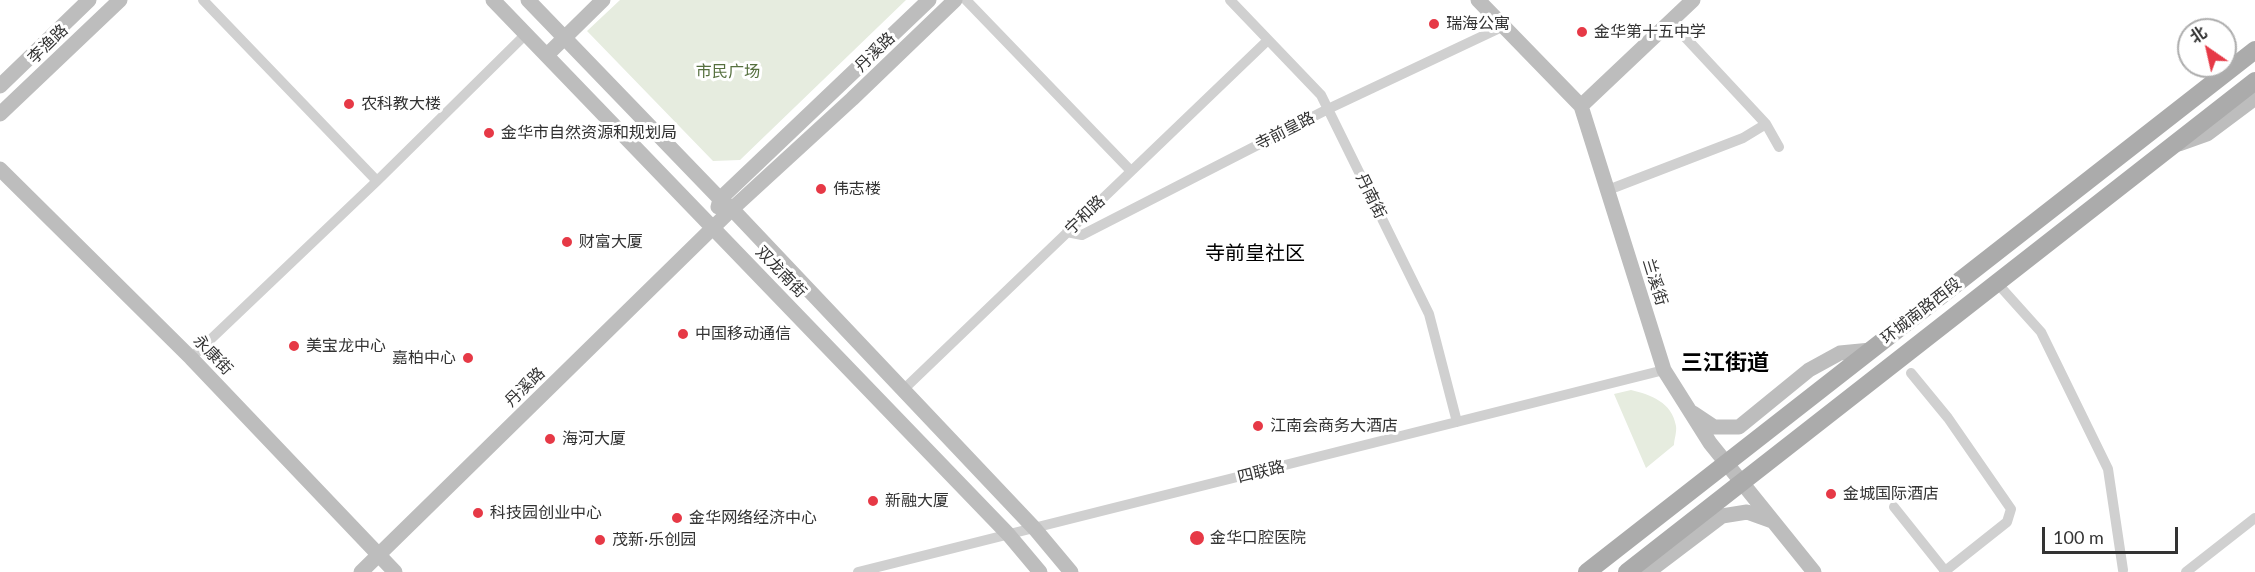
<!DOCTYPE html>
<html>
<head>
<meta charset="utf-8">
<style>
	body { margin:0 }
	#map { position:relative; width:2255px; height:572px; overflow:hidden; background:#fff; font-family:Lato,"Noto Sans SC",sans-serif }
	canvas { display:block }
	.north { position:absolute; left:2177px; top:18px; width:60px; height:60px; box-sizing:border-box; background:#fff; border:2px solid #adadad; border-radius:50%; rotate:326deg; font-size:16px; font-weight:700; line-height:24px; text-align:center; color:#333 }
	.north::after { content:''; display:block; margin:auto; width:21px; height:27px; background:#e63946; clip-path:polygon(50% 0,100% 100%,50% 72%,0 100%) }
	.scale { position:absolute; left:2042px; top:527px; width:136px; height:27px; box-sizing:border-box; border:3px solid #333; border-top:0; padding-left:8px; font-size:18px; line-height:21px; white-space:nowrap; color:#333; -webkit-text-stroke:4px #fff; paint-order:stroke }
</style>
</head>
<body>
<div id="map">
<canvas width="2255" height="572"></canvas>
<div class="north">北</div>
<div class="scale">100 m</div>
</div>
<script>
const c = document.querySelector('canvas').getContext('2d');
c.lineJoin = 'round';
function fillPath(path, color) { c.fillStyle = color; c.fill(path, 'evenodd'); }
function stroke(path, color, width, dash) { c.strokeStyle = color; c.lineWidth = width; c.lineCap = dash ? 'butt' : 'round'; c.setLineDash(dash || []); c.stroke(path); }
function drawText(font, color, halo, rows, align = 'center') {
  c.font = font + ' Lato,"Noto Sans SC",sans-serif'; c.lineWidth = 6; c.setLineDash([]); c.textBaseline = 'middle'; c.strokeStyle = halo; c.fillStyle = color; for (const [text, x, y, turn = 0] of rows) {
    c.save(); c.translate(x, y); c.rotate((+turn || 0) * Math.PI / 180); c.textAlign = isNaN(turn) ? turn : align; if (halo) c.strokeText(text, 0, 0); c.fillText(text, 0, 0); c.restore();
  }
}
const green = new Path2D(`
	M620,0H906L740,160L713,161L587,31Z
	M1631,390C1651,395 1672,402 1676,426C1677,432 1674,440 1674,445L1646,468L1614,394Z`);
const street = new Path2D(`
	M203,0L377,181
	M966,0L1131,171
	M1230,0L1321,95L1429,314L1457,422
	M1670,21L1766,124L1779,147
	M1608,190L1743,138L1766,124
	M1067,232L1082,235L1328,109L1504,26
	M1997,283L2041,332L2108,469L2123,570
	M191,358L377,181L526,34
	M1911,373L1948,418L2011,509L2007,522L1944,572
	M903,390L1268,40
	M1894,507L1946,572
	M858,572L1664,370
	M2186,572L2255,518`);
const secondary = new Path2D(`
	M493,0L1008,534L1040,572
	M528,0L720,199L732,209L1035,529L1071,572
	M1478,0L1581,106L1664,370L1710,443L1814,572
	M547,55L603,0
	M0,86L89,0
	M1581,106L1693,0
	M0,114L120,0
	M2179,144L2207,134L2255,98
	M0,169L191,358L395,572
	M718,207L720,199L929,0
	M1693,413L1714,427H1739L1809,370L1840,353L1871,350
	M361,572L732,209L852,99L955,0
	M1633,572L1656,566L1722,516L1747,512L1772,521`);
const primary = new Path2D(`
	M1587,572L2255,50
	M1627,572L2255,81`);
const markers = [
	[1434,24,6,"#e63946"],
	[1582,32,6,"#e63946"],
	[349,104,6,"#e63946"],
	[489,133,6,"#e63946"],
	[821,189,6,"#e63946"],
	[567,242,6,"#e63946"],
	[683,334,6,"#e63946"],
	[294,346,6,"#e63946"],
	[468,358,6,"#e63946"],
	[1258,426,6,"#e63946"],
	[550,439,6,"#e63946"],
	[1831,494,6,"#e63946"],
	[873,501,6,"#e63946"],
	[478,513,6,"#e63946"],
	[677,518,6,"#e63946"],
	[1197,538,8,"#e63946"],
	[600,540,6,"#e63946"]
];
const poiNames = [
	["瑞海公寓",1446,24],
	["金华第十五中学",1594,32],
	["农科教大楼",361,104],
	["金华市自然资源和规划局",501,133],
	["伟志楼",833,189],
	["财富大厦",579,242],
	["中国移动通信",695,334],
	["美宝龙中心",306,346],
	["嘉柏中心",456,358,"right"],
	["江南会商务大酒店",1270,426],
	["海河大厦",562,439],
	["金城国际酒店",1843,494],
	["新融大厦",885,501],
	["科技园创业中心",490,513],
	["金华网络经济中心",689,518],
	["金华口腔医院",1210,538],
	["茂新·乐创园",612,540]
];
const streetNames = [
	["李渔路",48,44,-44],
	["丹溪路",875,52,-44],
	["寺前皇路",1285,131,-27],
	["丹南街",1371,196,64],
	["宁和路",1085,215,-44],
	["双龙南街",781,272,46],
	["兰溪街",1655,282,73],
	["环城南路西段",1921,311,-38],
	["永康街",213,355,46],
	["丹溪路",525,387,-44],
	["四联路",1261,472,-14]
];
const parkNames = [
	["市民广场",728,72]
];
const quarterNames = [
	["寺前皇社区",1255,254]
];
const districtNames = [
	["三江街道",1725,363]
];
fillPath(green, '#e6ecdf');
stroke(street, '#d0d0d0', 10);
stroke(secondary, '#bdbdbd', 15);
stroke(primary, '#ababab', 18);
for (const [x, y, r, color] of markers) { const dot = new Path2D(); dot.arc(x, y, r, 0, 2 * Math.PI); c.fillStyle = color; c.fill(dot); stroke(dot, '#fff', 2); }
drawText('16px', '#333', '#fff', poiNames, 'left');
drawText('16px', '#333', '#fff', streetNames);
drawText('16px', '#56703f', '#fff', parkNames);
drawText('20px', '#000', '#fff', quarterNames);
drawText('bold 22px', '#000', '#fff', districtNames);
</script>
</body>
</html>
